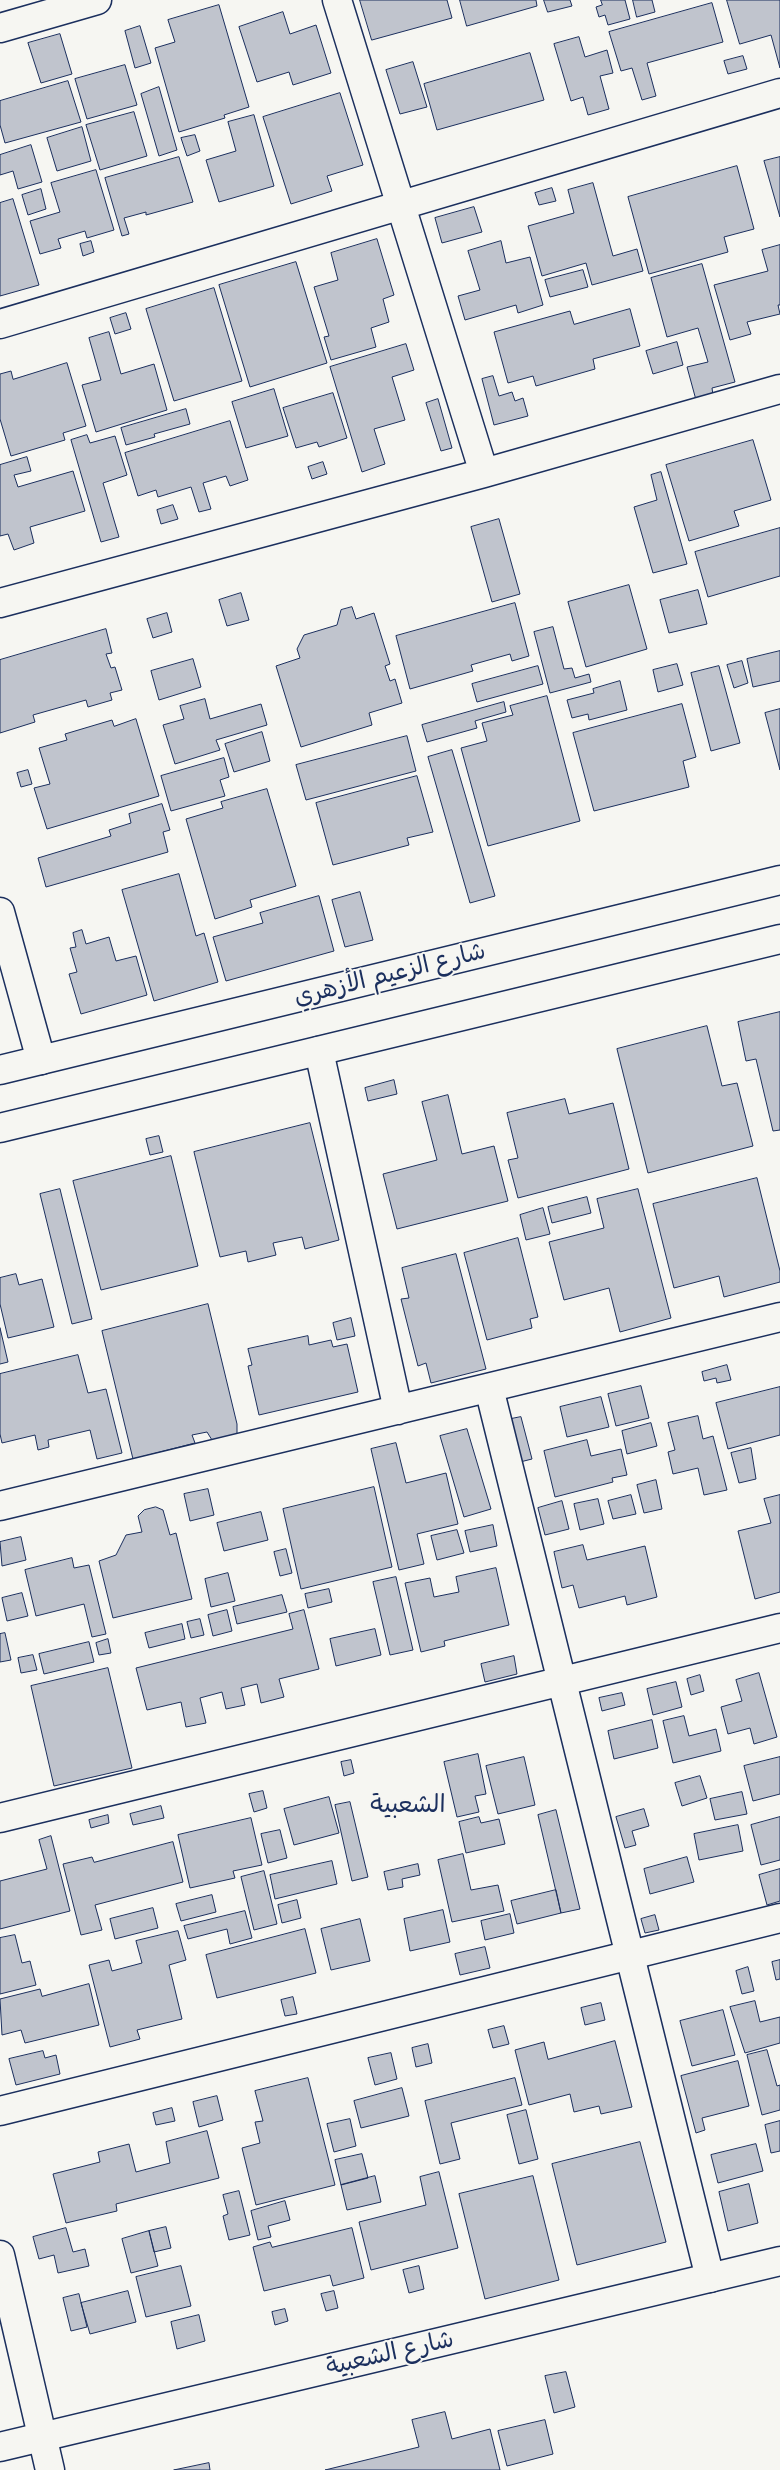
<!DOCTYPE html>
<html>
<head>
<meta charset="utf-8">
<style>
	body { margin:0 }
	canvas { display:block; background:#f6f6f2 }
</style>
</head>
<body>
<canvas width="780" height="2470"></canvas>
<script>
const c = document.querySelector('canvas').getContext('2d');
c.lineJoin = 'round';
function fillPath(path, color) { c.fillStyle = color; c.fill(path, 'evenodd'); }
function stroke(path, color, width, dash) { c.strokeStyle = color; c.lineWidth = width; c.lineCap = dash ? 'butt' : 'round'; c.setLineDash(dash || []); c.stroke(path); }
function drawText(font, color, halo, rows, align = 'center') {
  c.font = font + ' Caveat,"Playpen Sans Arabic",sans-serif'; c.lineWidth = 4; c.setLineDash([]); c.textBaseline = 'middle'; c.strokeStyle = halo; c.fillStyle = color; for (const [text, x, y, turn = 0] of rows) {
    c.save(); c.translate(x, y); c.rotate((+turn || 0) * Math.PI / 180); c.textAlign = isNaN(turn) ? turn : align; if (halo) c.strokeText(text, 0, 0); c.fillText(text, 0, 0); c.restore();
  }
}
const building = new Path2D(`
	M360,0H447L452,18L372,40Z
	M460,0H536L537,6L467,26Z
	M544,0H570L572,6L548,12Z
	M601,0H625L630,19L608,25L605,15L599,17L596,7L602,5Z
	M633,0H652L655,12L637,17Z
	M727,0H780V68L771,35L740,44Z
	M712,3L723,42L647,63L656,96L642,100L632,68L621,71L609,32Z
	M219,5L249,107L224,115L225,118L179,132L155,48L175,42L168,20Z
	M283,12L290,34L316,25L331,73L293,85L289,72L257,82L239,27Z
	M140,26L151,63L135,68L125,31Z
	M60,34L72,74L41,83L28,43Z
	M579,37L585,57L607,50L613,73L600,76L609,109L588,115L583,97L571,101L554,44Z
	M530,53L544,100L437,130L424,84Z
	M743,56L747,69L728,74L724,61Z
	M413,62L427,107L400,114L386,70Z
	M125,65L137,105L87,119L75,79Z
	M68,81L81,122L5,143L0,125V101Z
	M159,87L177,150L159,156L141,94Z
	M340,93L363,165L327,176L332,191L291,204L263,117Z
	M134,112L147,156L100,170L86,125Z
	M254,115L274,186L219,202L206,160L236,151L228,122Z
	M82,127L91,161L57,171L47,138Z
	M195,135L200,151L187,156L181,138Z
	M31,145L42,182L18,189L13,171L0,175V155Z
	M179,157L193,202L146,215V212L124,218L129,234L122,236L105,178Z
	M780,157V217L764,161Z
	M737,166L754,229L724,237L728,252L649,274L628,197Z
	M96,170L114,230L87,238L85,231L58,239L61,248L40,254L30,221L60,212L51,183Z
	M593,183L613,256L637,249L643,271L592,285L586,263L542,276L528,226L574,213L568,190Z
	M552,188L556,201L539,205L535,193Z
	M41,189L46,209L28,215L22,195Z
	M13,199L39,285L0,296V203Z
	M474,207L482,232L442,243L435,218Z
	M377,239L394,295L383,299L389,322L371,328L376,347L331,360L324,337L329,336L314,287L338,280L331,253Z
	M91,241L94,252L83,256L80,244Z
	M501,241L506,263L530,257L543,305L518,313L516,305L465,320L458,296L480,290L468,251Z
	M780,245V305H778L780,314L747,322L751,334L730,340L714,285L768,271L762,250Z
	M296,262L327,363L250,387L219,285Z
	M702,264L735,382L712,388L713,395L696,400L687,367L708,362L698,328L667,337L651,278Z
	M583,270L588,287L550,297L545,280Z
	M214,288L242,381L174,401L146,309Z
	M630,309L640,346L593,359L595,369L536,386L533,376L508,383L494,332L570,311L574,324Z
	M126,313L131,329L115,334L110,318Z
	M109,332L121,374L154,364L167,410L96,432L82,385L101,380L89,338Z
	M677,342L683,365L653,374L646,351Z
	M406,344L414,370L392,377L405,420L374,429L385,464L362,472L330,367Z
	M67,363L86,426L63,433L65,440L11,456L0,419V374L11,371L13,379Z
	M493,376L499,396L512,392L515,401L523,398L528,416L494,425L482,379Z
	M274,389L288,436L246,448L232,402Z
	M333,393L347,438L319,447L317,442L296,448L283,408Z
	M438,399L452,448L441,451L426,403Z
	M186,409L190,424L154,434L155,437L126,445L121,428Z
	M230,421L248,480L230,486L226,476L203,483L211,509L199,512L191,487L158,497L156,490L138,496L125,453Z
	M87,435L90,443L115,436L127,475L103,483L119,537L101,542L71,440Z
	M753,440L771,500L734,511L739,526L689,541L666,465Z
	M27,457L31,471L14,475L18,487L73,471L85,511L30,527L34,543L14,550L8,534L0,536V465Z
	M323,462L327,474L312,479L308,467Z
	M661,472L687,564L653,573L634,507L657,500L651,475Z
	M173,505L178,519L161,524L157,510Z
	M499,519L520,594L492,602L471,527Z
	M780,528V576L708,597L695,552Z
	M629,585L647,649L586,667L568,602Z
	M698,590L707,624L669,633L660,600Z
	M241,593L249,620L227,626L219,600Z
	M515,603L529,656L512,661L510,654L471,665L473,671L410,689L396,636Z
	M352,607L356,619L374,613L390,664L385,666L390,681L395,679L402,703L369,713L372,725L301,747L276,666L300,658L297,649L304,635L337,625L341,610Z
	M167,613L172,632L153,638L147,619Z
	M553,627L564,669L572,668L575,678L589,674L591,682L550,693L534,632Z
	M106,629L112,653L106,654L111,668L115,667L122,690L110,693L112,700L88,707L86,700L33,715L35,722L0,733V660Z
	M780,651V681L753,687L747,659Z
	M193,659L201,687L159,700L151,671Z
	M742,661L748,683L734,688L727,665Z
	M677,664L683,685L658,692L653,670Z
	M538,666L543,684L477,702L472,684Z
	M719,666L740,743L711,751L691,673Z
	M620,681L627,710L589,720L588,714L572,718L567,700L594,693L593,689Z
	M547,696L580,821L488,846L461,748L487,741L482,723L513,715L510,706Z
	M205,699L210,719L261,704L267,725L216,740L220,750L175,764L163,725L184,719L180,706Z
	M504,702L506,712L475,721L477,728L427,742L422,725Z
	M682,704L696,757L683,761L689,787L594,811L573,733Z
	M780,709V770L765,713Z
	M136,719L159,796L47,829L34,788L50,784L39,748L67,740L65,734L112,720L114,726Z
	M262,732L270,761L234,772L225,744Z
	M407,736L416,771L306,800L296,765Z
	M452,750L495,896L470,903L428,757Z
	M224,758L229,777L220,780L225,796L171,811L161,776Z
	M28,770L32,784L21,787L17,773Z
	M417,776L433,832L407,838L409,845L333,865L316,803Z
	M267,789L296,886L250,900L252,907L215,919L186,819L223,808L221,802Z
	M162,804L170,830L163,832L168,852L46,887L38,858L111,836L109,830L131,823L129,814Z
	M179,874L196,936L204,933L218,982L154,1001L122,890Z
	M360,892L373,940L345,947L332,900Z
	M319,896L334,951L226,981L213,937L263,923L260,913Z
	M82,930L86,944L109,937L116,961L136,956L147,995L81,1014L69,974L77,972L70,948L76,947L73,933Z
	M780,1012V1130L773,1131L756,1059L746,1061L738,1022Z
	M707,1026L722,1086L737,1083L753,1146L648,1173L617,1049Z
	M394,1080L397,1094L368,1101L365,1088Z
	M448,1095L462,1154L494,1146L508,1201L397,1229L383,1174L437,1160L422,1102Z
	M565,1099L569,1114L613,1103L629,1169L518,1198L508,1160L518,1158L507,1113Z
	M310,1123L339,1240L305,1249L302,1237L273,1243L276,1255L248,1262L246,1251L220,1257L194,1152Z
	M159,1136L163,1152L150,1155L146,1139Z
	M171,1156L198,1266L101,1290L73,1181Z
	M757,1178L780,1271V1282L724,1297L719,1276L674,1288L653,1204Z
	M60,1189L92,1319L72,1324L40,1194Z
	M638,1189L671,1318L620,1332L609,1288L564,1300L549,1242L604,1228L597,1199Z
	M587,1197L591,1213L552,1223L548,1207Z
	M543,1208L550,1234L526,1240L520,1215Z
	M518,1238L538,1317L530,1319L532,1328L487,1340L464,1253Z
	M456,1254L486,1369L431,1383L426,1363L418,1366L401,1299L409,1298L402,1268Z
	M16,1274L19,1285L42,1279L54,1327L8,1338L0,1304V1278Z
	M208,1304L237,1424V1434L230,1441L212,1440L207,1432L192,1435L195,1443L133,1459L102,1331Z
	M351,1318L355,1336L337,1340L333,1323Z
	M0,1328L8,1362L0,1364Z
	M308,1336L309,1345L331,1340L333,1347L347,1344L358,1392L259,1415L248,1366L252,1365L248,1349Z
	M78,1355L88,1393L106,1389L122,1453L97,1459L90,1430L48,1440L49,1447L38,1450L35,1435L2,1443L0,1434V1374Z
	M727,1365L731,1380L717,1383L716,1378L704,1381L702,1372Z
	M641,1386L649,1418L616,1426L608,1394Z
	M780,1387V1435L728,1449L716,1403Z
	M601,1397L609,1427L567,1437L560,1407Z
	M698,1416L703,1439L713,1436L727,1490L704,1495L698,1468L673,1474L668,1452L675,1450L668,1423Z
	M521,1417L532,1459L516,1463L506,1420Z
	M651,1423L657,1446L627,1454L622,1431Z
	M467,1429L491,1509L464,1517L440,1436Z
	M587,1440L591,1456L621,1449L627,1475L612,1478L613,1482L555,1497L544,1451Z
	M396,1443L406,1483L446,1473L458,1524L417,1534L424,1564L399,1570L371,1449Z
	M751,1448L756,1479L739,1483L731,1453Z
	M656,1480L662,1509L644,1513L637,1485Z
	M374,1487L392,1567L301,1589L283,1509Z
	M208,1489L214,1515L190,1521L184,1494Z
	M631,1495L636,1514L613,1519L608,1501Z
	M780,1495V1592L755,1599L738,1531L771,1523L764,1499Z
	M598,1499L604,1524L580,1530L574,1504Z
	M562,1501L569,1529L545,1535L538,1508Z
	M156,1507L163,1510L170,1535L176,1533L192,1599L113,1618L99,1561L116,1555L126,1535L142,1532L138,1516L144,1510Z
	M261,1512L268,1540L224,1551L217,1523Z
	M493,1525L497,1546L470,1552L465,1531Z
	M457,1530L464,1553L437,1560L431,1536Z
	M21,1537L26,1560L2,1566L0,1542Z
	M583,1545L587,1560L645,1546L657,1597L627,1605L625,1596L579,1608L573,1585L562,1588L554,1552Z
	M286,1549L292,1573L280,1576L274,1552Z
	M72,1558L74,1568L89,1565L106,1634L92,1637L84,1604L36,1616L25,1570Z
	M496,1568L509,1625L444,1641L445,1646L421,1652L405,1583L430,1578L434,1597L459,1592L456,1577Z
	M228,1573L235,1601L211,1607L205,1579Z
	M396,1577L413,1650L390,1655L373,1582Z
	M329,1589L332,1602L308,1608L305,1594Z
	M22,1593L28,1616L7,1621L2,1598Z
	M282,1595L287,1612L237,1624L233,1607Z
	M227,1610L232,1631L213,1636L208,1615Z
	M304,1610L319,1669L279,1679L284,1697L261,1703L257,1684L241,1688L245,1705L226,1709L222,1692L200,1698L206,1723L186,1727L181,1702L147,1710L136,1668L293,1629L289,1614Z
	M200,1619L204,1635L191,1638L187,1622Z
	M182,1624L185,1639L149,1648L145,1633Z
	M375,1629L381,1655L336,1666L330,1639Z
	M5,1633L11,1660L0,1662V1634Z
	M108,1639L111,1653L99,1655L96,1643Z
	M89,1642L94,1662L44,1674L39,1654Z
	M33,1655L37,1670L21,1673L18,1658Z
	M514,1656L517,1674L485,1682L481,1664Z
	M108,1668L132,1768L54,1786L31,1686Z
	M759,1673L777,1737L754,1744L750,1728L728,1734L721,1707L742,1701L736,1680Z
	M700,1675L704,1691L691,1695L687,1679Z
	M676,1682L682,1707L653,1715L647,1689Z
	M622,1693L625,1705L602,1711L599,1698Z
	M684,1716L689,1736L716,1729L721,1751L673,1763L663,1721Z
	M652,1720L658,1748L614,1759L608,1731Z
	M478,1754L486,1794L475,1796L479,1812L457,1817L444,1762Z
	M524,1757L535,1805L498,1814L486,1766Z
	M780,1757V1794L753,1801L744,1766Z
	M351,1760L354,1773L344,1776L341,1762Z
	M700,1776L707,1798L682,1806L675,1783Z
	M263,1791L267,1808L254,1812L249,1794Z
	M742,1792L747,1814L715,1820L710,1799Z
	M329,1797L339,1833L294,1845L284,1809Z
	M350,1802L368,1877L352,1881L335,1805Z
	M161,1806L164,1818L133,1825L130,1814Z
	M644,1809L649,1826L632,1831L636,1845L625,1848L616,1817Z
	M556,1810L580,1909L561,1913L538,1815Z
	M108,1815L109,1823L91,1828L89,1820Z
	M479,1817L481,1823L499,1819L505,1844L466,1853L459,1822Z
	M780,1817V1860L761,1865L751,1825Z
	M251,1818L262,1865L233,1871L235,1878L190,1888L178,1835Z
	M738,1825L743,1851L699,1860L694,1834Z
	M280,1830L287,1858L268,1863L261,1834Z
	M51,1836L70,1911L0,1929V1881L47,1869L39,1840Z
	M173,1842L183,1882L95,1905L102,1930L81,1935L63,1864L92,1857L94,1862Z
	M463,1854L471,1890L498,1885L504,1911L452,1922L438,1860Z
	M687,1857L694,1882L650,1894L644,1869Z
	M332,1861L337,1884L275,1899L270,1875Z
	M418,1864L420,1875L402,1879L403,1887L388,1890L384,1872Z
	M780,1869V1901L767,1905L759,1875Z
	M264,1871L277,1924L254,1930L241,1877Z
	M556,1890L561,1913L517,1924L511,1901Z
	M212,1895L216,1912L181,1921L176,1904Z
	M297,1900L301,1918L282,1923L278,1905Z
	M153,1908L158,1928L115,1939L110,1919Z
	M443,1910L450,1942L410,1951L404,1919Z
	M245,1911L252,1938L230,1944L227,1929L188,1939L184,1926Z
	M510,1914L514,1933L485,1940L481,1921Z
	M655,1915L659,1930L645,1933L641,1919Z
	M360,1919L370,1961L331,1970L321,1929Z
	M305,1929L316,1973L217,1998L206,1955Z
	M178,1931L186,1960L169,1965L182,2019L137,2030L140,2039L110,2047L89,1965L109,1960L112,1971L142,1963L136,1941Z
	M15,1935L22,1963L30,1961L36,1985L0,1994V1938Z
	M485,1947L490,1968L460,1975L455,1954Z
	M780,1960V1979L776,1980L772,1962Z
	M748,1967L754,1991L742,1994L736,1971Z
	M89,1984L99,2025L25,2043L21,2030L2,2035L0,1999L40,1989L42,1996Z
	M293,1997L297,2014L285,2016L281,2000Z
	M755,2001L760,2022L780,2017V2043L745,2053L730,2007Z
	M601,2003L605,2020L585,2025L581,2008Z
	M723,2010L735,2055L692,2066L680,2021Z
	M504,2026L509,2044L493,2048L488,2030Z
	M615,2041L632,2107L601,2114L599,2106L574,2112L570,2094L529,2105L515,2050L544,2042L548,2059Z
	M428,2044L432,2063L416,2067L412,2048Z
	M767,2050L777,2086L780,2085V2110L762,2115L747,2055Z
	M43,2051L45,2058L56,2055L60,2074L16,2085L9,2059Z
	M391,2053L397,2079L375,2085L368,2058Z
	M738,2061L749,2106L702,2118L705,2130L696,2133L681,2076Z
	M308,2078L335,2185L256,2205L242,2148L260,2143L255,2122L263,2121L255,2091Z
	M515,2078L522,2105L451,2123L460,2159L440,2164L425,2101Z
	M402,2088L409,2116L361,2128L354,2101Z
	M217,2096L223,2120L199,2127L193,2102Z
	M172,2108L175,2121L156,2125L153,2113Z
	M526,2110L538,2159L519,2164L507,2115Z
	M350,2119L356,2146L334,2152L327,2124Z
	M780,2121V2151L771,2153L765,2125Z
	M207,2131L219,2178L116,2204L117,2211L66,2223L53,2174L100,2162L98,2152L129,2144L136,2172L170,2163L166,2142Z
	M640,2142L666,2242L577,2265L552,2164Z
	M756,2144L763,2171L718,2183L711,2155Z
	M362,2154L368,2178L341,2185L335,2160Z
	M439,2172L458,2248L371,2270L359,2222L426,2205L420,2177Z
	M375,2176L381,2202L347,2210L341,2185Z
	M533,2176L559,2280L485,2299L459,2194Z
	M749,2184L758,2223L728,2231L719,2192Z
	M239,2191L250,2235L229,2240L223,2216L228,2214L223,2195Z
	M285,2201L290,2220L268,2226L271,2237L258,2240L251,2211Z
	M166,2227L171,2248L154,2252L149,2231Z
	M66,2228L73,2252L85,2249L89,2266L58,2273L54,2255L39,2259L33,2237Z
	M352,2228L364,2278L333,2286L330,2275L264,2291L253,2247L270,2242L272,2247Z
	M149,2231L158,2266L131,2273L122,2239Z
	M181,2266L191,2306L146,2317L136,2277Z
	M419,2266L424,2289L409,2293L403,2270Z
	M128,2291L136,2322L90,2334L81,2303Z
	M334,2291L338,2308L326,2311L321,2294Z
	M79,2294L87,2327L71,2331L63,2298Z
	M285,2309L288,2321L275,2325L272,2312Z
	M199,2315L205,2341L177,2349L171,2322Z
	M566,2372L575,2407L554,2413L545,2376Z
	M445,2412L452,2439L490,2429L500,2470H325L419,2447L412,2420Z
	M545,2420L553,2454L507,2466L498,2431Z
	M209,2463L210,2470H174Z`);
const street = new Path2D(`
	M337,0L484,473
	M0,28L97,0
	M0,324L780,93
	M0,603L484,473L780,389
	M0,912L41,1060
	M319,1051L398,1410
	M489,1388L710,2278
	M0,1506L780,1317
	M0,1818L780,1628
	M0,2111L780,1918
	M0,2255L50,2470`);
const secondary = new Path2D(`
	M0,2447L780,2261`);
const primary = new Path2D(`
	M0,1070L780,880
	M0,1128L780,939`);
const streetNames = [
	["شارع الزعيم الأزهري",390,975,-14],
	["شارع الشعبية",390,2354,-13]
];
const neighbourhoodNames = [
	["الشعبية",408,1805]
];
fillPath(building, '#c0c4cd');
stroke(building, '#1b2f5e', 1);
stroke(street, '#1b2f5e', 31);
stroke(secondary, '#1b2f5e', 31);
stroke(primary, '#1b2f5e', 31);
stroke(street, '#f6f6f2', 28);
stroke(secondary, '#f6f6f2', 28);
stroke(primary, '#f6f6f2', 28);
drawText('24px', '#1b2f5e', '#f6f6f2', streetNames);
drawText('25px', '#1b2f5e', '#f6f6f2', neighbourhoodNames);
</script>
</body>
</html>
